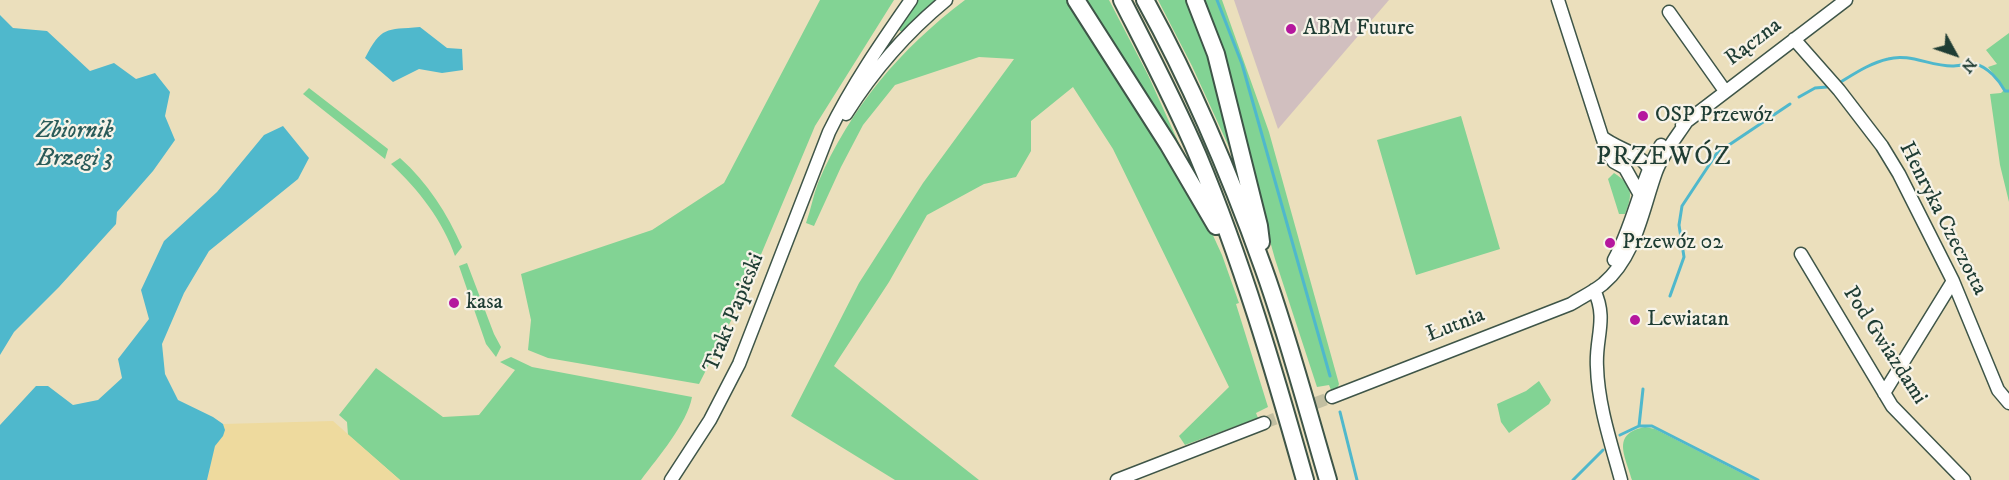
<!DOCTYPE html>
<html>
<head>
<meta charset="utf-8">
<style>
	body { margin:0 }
	#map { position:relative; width:2009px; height:480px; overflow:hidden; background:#ebdfbc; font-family:"IM FELL DW Pica",serif }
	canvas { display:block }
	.north { position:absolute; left:1925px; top:24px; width:60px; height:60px; -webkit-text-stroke:4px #f7f3e8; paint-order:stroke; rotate:130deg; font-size:16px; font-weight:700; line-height:24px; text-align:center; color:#1f3d34 }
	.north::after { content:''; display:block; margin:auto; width:21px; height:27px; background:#1f3d34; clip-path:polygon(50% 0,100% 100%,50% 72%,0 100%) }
</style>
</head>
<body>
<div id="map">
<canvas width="2009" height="480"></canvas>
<div class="north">N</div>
</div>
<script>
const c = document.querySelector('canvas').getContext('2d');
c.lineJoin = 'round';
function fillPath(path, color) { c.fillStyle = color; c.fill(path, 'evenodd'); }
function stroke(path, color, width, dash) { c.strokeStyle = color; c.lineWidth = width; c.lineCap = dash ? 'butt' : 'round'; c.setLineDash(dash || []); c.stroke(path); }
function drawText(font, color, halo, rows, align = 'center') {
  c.font = font + ' "IM FELL DW Pica",serif'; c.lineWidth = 4.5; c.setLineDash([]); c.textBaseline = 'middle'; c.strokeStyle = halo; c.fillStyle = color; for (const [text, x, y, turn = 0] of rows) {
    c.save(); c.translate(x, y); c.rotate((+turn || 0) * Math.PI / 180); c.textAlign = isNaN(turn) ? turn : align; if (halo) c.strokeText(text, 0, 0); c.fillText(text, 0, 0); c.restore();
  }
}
const industrial = new Path2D(`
	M1234,0H1389L1278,129Z`);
const green = new Path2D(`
	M820,0H894L815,126L744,295L699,384L548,358L528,350L531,320L521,274L652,230L724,183Z
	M918,0H938L903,31H900L899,28Z
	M965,0H1071L1205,218L1222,255L1239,303L1236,304L1268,407L1256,413L1258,418L1185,445L1179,436L1229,387L1113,149L1073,87L1031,121V151L1016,177L984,184L927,215L889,282L834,366L979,480H895L791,416L859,283L923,183L1014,59L979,57L895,85L863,125L841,167L814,226L806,223C811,209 813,196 818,183C850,108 900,49 965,0Z
	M1082,0H1109L1148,75L1190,168Z
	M1158,0H1190L1205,44L1239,169L1192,66Z
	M1203,0H1222L1269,132L1339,384L1337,389L1331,390L1329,385L1317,387L1275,259Z
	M2009,33V202L2000,165L1990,94L2001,93L2005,89L1988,67L1997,64L1986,50Z
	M309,88L388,149L385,159L303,94Z
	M1461,116L1500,249L1416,275L1377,140Z
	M400,158C428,183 447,213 462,247L455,256C443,221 418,189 391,164Z
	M1614,173C1633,185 1633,195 1625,214H1619L1608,179Z
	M467,263L494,334L501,347L496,357L486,344L459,266Z
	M511,357L532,367L692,397C687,424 658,457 641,480H400L348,435L347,422L339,415L376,368L443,417L479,415L515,370L500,362Z
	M1539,381L1551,400L1549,404L1509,433L1501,422L1497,404L1526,391Z
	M1645,427L1655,429L1755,480H1632C1625,455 1611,434 1645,427Z`);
const sand = new Path2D(`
	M333,421L400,480H207C211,469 210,456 215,446C220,437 227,435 223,424Z`);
const water = new Path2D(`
	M0,15L13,28L47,31L90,71L114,63L136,79L155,73L170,92L165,116L175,140L153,171L117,212L116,224L59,287L14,332L0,355Z
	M420,27L447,48L462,49L463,70L442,73L419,69L393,82L365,58C382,26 385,30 420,27Z
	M283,126L309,158L298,179L209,251L184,293L162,344L165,374L178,400L213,417L223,424L225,430L223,436L215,446L207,480H0V425L36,386H48L73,405L98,400L122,378L118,359L149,319L141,290L164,241L217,192L264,135Z`);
const stream = new Path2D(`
	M1217,0L1242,64L1330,376
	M1839,83C1854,74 1870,63 1888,59C1909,53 1930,66 1952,66C1959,66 1968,63 1975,64C1988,67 1999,80 2005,91H2009
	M1799,97L1815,88L1827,87
	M1670,296L1684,257L1679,225L1682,206L1717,153L1790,104
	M1340,412L1357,480
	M1639,426L1643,389
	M1620,435L1639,426H1652L1758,480
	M1573,480L1603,450`);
const minorTunnel = new Path2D(`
	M1264,423L1332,397`);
const minor = new Path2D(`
	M1558,0L1607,152L1614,162L1625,168L1639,193
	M1669,12L1725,91
	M1794,39L1839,90L1882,146L1899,174L1953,281L1998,390L2009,403
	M846,114C873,71 907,32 946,0
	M1682,125L1846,0
	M1602,137C1620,151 1640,151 1651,172
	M1801,254L1892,406L1964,480
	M1614,260C1634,224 1640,181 1661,145
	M1594,290C1608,319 1595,338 1597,367C1598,405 1611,443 1621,480
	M1884,393L1953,281
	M1332,397L1571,304C1582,297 1593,292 1603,284C1636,256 1642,211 1656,172C1663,153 1676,138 1687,121
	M671,480L710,420L739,364L829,132C852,85 881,43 911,0
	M1117,480L1264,423`);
const highway = new Path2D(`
	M1076,0L1168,144L1216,226
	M1122,0C1148,51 1175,102 1198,156C1242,261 1274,370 1305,480
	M1145,0C1192,85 1230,175 1263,267C1288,336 1307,409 1328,480
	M1195,0L1216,54L1259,226L1261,242`);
const markers = [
	[1291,29,6,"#b5179e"],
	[1643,116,6,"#b5179e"],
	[1610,243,6,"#b5179e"],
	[454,303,6,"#b5179e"],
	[1635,320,6,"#b5179e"]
];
const poiNames = [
	["ABM Future",1303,29],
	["OSP Przewóz",1655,116],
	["Przewóz 02",1622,243],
	["kasa",466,303],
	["Lewiatan",1647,320]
];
const streetNames = [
	["Rączna",1754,43,-37],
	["Henryka Czeczotta",1942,219,63],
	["Trakt Papieski",735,313,-68],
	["Łutnia",1456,326,-21],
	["Pod Gwiazdami",1884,346,57]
];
const waterNames = [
	["Zbiornik",75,132],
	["Brzegi 3",75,160]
];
const quarterNames = [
	["PRZEWÓZ",1664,159]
];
fillPath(industrial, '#d1bfbf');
fillPath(green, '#82d394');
fillPath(sand, '#eeda9e');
fillPath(water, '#4fb8cc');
stroke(stream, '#4fb8cc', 3);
stroke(minorTunnel, '#c2bfa1', 12, [12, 6]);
stroke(minor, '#3e5548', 15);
stroke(highway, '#3e5548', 20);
stroke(minor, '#fff', 12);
stroke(highway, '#fff', 16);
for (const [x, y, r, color] of markers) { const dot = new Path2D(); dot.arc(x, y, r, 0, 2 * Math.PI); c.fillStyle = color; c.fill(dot); stroke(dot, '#f7f3e8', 2); }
drawText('22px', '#1f3d34', '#f7f3e8', poiNames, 'left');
drawText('22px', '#1f3d34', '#f7f3e8', streetNames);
drawText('italic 24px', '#2b5c5a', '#f7f3e8', waterNames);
c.letterSpacing = '1.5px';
drawText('26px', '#1f3d34', '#f7f3e8', quarterNames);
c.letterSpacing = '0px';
</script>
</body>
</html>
